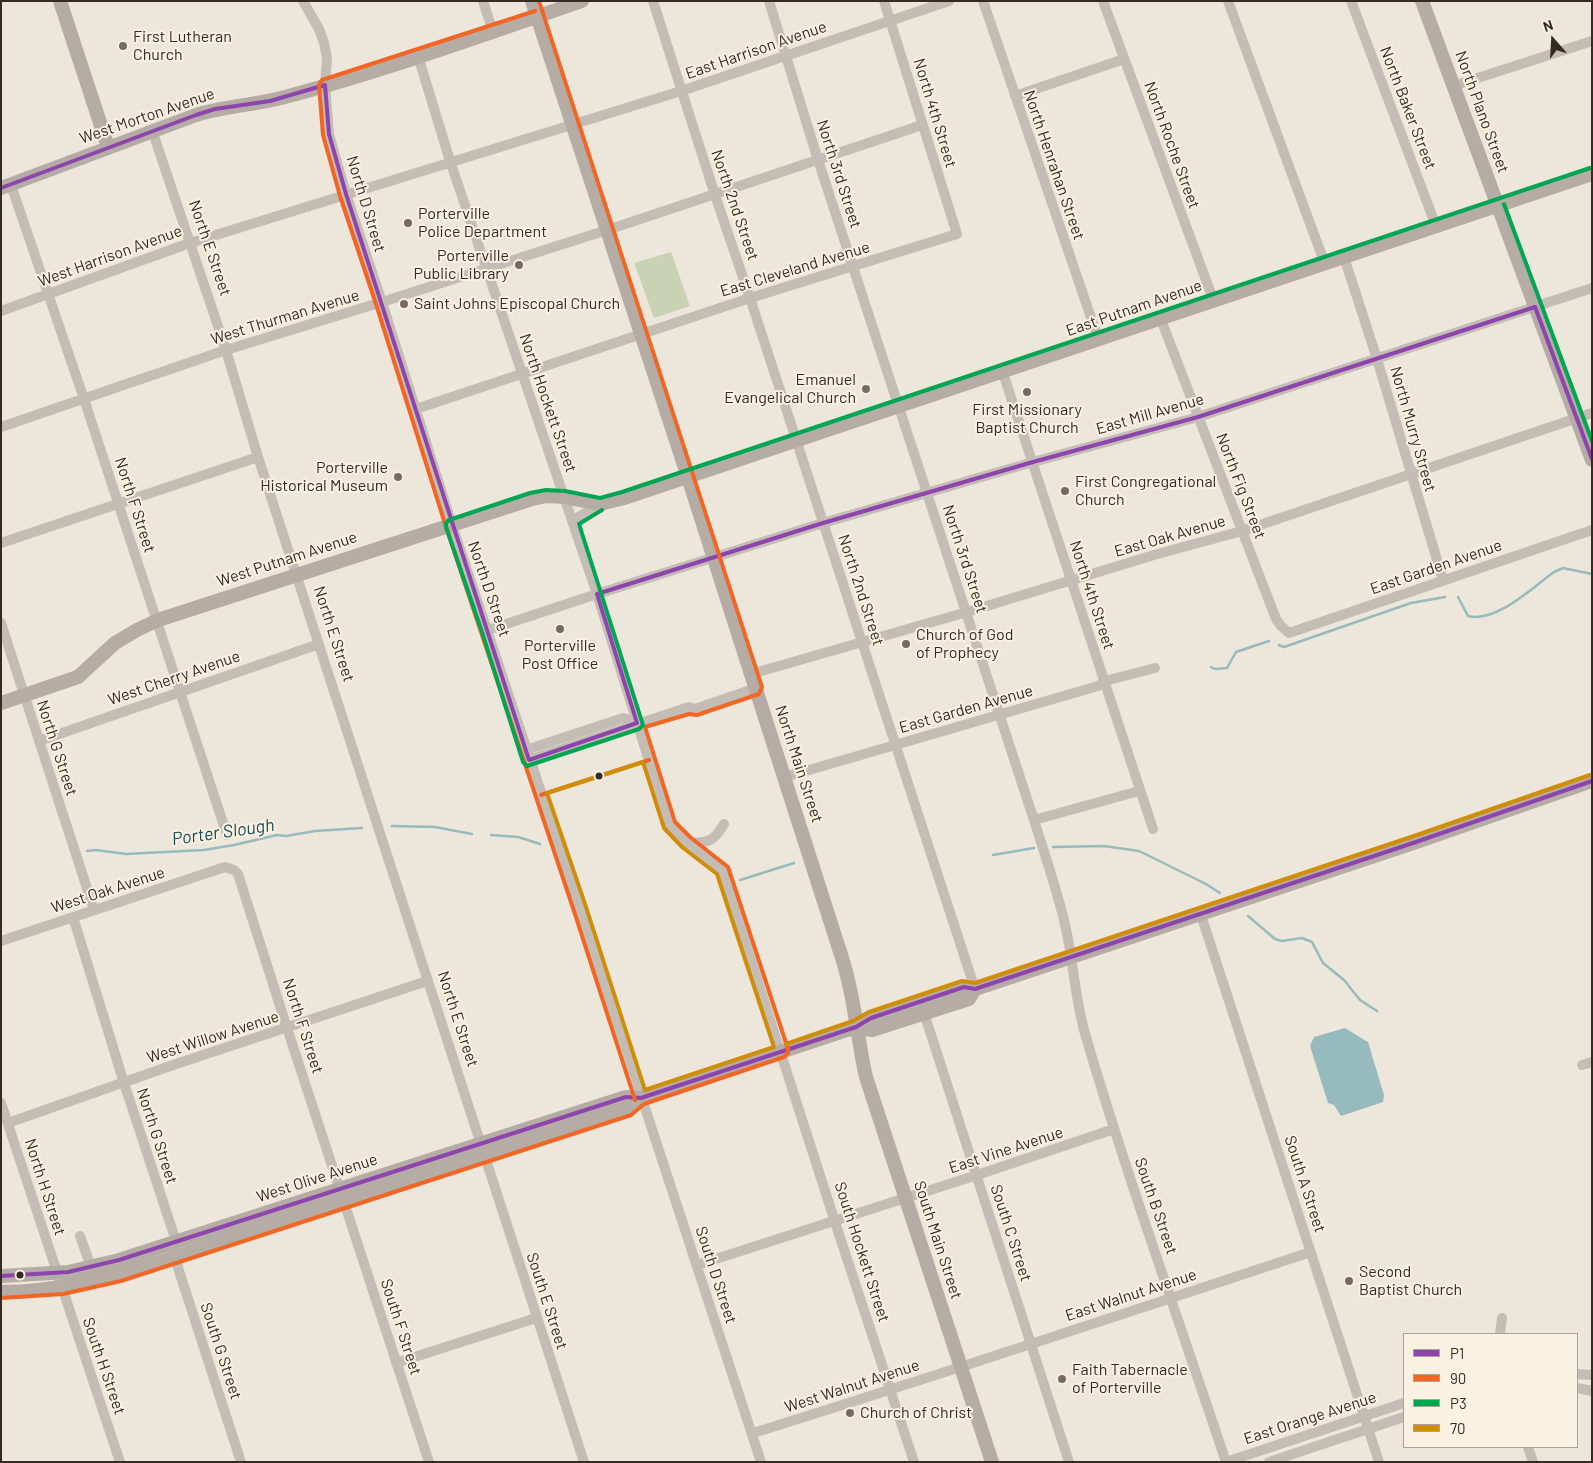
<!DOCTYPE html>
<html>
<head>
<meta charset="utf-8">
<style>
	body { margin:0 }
	#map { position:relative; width:1593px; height:1463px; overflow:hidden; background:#ece6db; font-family:Barlow,sans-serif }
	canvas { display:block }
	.frame { position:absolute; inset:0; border:2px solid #342b24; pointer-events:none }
	.legend { position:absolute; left:1403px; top:1333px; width:175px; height:115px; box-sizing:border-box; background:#f9f1e2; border:1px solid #aaa296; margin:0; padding:6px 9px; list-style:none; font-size:15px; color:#342b24 }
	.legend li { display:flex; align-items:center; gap:10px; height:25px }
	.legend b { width:25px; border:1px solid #aaa296 }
	.north { position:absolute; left:1528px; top:15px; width:50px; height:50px; -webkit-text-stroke:4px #f9f1e2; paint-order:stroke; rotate:341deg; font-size:14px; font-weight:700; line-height:20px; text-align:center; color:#342b24 }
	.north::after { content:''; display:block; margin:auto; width:18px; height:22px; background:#342b24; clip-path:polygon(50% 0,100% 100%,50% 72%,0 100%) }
</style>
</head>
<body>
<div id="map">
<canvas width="1593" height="1463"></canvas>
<div class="frame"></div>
<ul class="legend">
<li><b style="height:6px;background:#8e44ad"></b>P1</li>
<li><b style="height:6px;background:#f26522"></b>90</li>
<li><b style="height:6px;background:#00a651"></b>P3</li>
<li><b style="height:6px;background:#d08d07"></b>70</li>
</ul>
<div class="north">N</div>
</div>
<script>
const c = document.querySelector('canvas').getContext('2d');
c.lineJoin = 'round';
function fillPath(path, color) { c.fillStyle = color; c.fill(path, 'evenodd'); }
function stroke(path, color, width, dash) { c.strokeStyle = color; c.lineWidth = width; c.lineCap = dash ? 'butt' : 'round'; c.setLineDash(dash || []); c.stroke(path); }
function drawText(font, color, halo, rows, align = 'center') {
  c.font = font + ' Barlow,sans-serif'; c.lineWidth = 4; c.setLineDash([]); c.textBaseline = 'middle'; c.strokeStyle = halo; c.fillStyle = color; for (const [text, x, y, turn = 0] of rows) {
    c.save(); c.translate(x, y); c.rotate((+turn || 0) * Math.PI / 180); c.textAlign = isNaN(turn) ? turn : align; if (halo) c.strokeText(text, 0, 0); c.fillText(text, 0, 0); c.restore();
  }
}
const green = new Path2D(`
	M671,252L690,306L654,318L634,263Z`);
const water = new Path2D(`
	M1345,1028L1368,1042L1384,1095L1383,1102L1341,1116L1334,1105L1328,1103L1310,1046L1314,1037Z`);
const stream = new Path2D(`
	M1458,597L1468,616C1496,623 1532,588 1554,572L1563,568L1592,574
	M1279,645L1284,647L1411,603L1445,597
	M1211,667L1215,669L1227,668L1236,652L1269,641
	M392,826L435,827L472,834
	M491,835L518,837L540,844
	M1053,847L1104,846L1139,851L1206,884L1220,893
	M87,851L96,850L126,854L204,850L234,845L277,835L286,836L315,831L362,828
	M993,855L1034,848
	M740,880L794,863
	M1248,916L1275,939L1282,941L1302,938L1312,942L1323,963L1344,980L1360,1000L1377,1011`);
const street = new Path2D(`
	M303,1L319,29L324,43L327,58L325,85L329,134L346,194L382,302L452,525L580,909L761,1462
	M483,1L493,32
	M653,1L715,195L750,298L975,989
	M769,1L818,160L1034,820C1045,856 1058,892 1066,929C1074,965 1075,1001 1086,1037C1128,1180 1179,1320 1226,1462
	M983,1L1098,338
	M1103,1L1213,299
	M1228,1L1325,264
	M1351,1L1436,226
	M418,56L450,161L597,594L669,825L686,842L722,870L835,1222L914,1462
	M1453,86L1592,41
	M1015,96L1124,59
	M152,130L226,350L258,457L584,1462
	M11,185L84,399L227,835
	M1344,257L1377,359L1443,580
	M1,311L190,243L681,91L949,1
	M1160,317L1276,619L1281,626L1289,633L1592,530
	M1002,370L1153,829
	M416,409L750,298L957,234L884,1
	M1,427L226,350L382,302L607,230L922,125
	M572,521L600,504
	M1,543L258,457
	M1,623L94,910
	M488,630L597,594L823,523L1033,462L1198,417L1592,288
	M751,674L967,612L1154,555L1242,531L1592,413
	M39,741L319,644
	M526,750L623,718L637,723
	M529,760L689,707L695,709L756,688
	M785,777L1098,686L1105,681L1155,668
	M1034,820L1139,791
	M687,843C707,843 714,842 724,824
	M1201,915L1379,1462
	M73,917L124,1083L174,1235L175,1257L180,1274L241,1462
	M1,941L225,867L234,870L238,874L287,1028L429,1462
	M924,1013L1069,1462
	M1582,1065L1592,1062
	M1,1103L120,1462
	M8,1123L173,1065L427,981
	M80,1236L91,1267
	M697,1265L977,1175L1114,1129
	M1500,1334L1502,1318
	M396,1363L536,1318
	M1577,1374L1592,1375
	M1577,1388L1592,1391
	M753,1433C940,1375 1125,1313 1311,1252
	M1528,1447L1533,1462
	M1226,1462L1404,1403
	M1269,1462L1404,1417`);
const secondary = new Path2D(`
	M60,1L108,147
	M532,1L685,468L843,961C855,999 857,1038 866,1077L992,1462
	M1422,1L1592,460
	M1,188L196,115C225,106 256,105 285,97C386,70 484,35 582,1
	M1,703L78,677L115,643L137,630L158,620L532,499L547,496L564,497L600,504L624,498L1592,174
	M856,1027L872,1030L969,999L975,989
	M1,1276L68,1272L119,1260L626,1097L641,1098
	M1,1292C58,1292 112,1277 166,1260L629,1109L641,1098L856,1027L871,1018L964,987L975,989L1416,842L1592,781`);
const bus1 = new Path2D(`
	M1,188L196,115L215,109L270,101L325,85L329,134L346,194L529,760L637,723L597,594L823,523L1033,462L1198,417L1535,307L1592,459
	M1,1276L68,1272L119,1260L626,1097L641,1098L856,1027L871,1018L964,987L975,989L1416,842L1592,781`);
const bus2 = new Path2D(`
	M535,11L322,80L319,85L323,135L340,196L376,304L446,527L574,911L635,1100
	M541,795L649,760
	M1,1298L63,1294L121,1281L631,1115L644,1104L784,1057L788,1053V1049L728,867L690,837L675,822L645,727L689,714L697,715L759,694L762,687L539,1`);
const bus3 = new Path2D(`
	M1504,204L1592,441
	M602,510L579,524L643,725L639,729L527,766L523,762L482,632L446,527V523L449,520L530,493L546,490L565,491L600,498L622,492L1590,168`);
const bus4 = new Path2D(`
	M643,762L664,828L682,847L717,874L774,1047L645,1090L586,907L547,793Z
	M786,1044L853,1021L869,1012L962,981L975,983L1414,836L1590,775`);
const markers = [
	[123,46,5,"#746c64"],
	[408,223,5,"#746c64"],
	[519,265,5,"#746c64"],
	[404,304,5,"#746c64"],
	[866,389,5,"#746c64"],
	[1027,392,5,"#746c64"],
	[398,477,5,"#746c64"],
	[1065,491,5,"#746c64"],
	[560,629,5,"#746c64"],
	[906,644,5,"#746c64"],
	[599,776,4.5,"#342b24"],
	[20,1275,4.5,"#342b24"],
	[1349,1281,5,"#746c64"],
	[1062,1379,5,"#746c64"],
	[850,1413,5,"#746c64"]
];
const poiNames = [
	["First Lutheran",133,37],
	["Church",133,55],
	["Porterville",418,214],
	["Police Department",418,232],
	["Porterville",509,256,"right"],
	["Public Library",509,274,"right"],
	["Saint Johns Episcopal Church",414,304],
	["Emanuel",856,380,"right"],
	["Evangelical Church",856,398,"right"],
	["First Missionary",1027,410,"center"],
	["Baptist Church",1027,428,"center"],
	["Porterville",388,468,"right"],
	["Historical Museum",388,486,"right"],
	["First Congregational",1075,482],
	["Church",1075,500],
	["Church of God",916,635],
	["of Prophecy",916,653],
	["Porterville",560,646,"center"],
	["Post Office",560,664,"center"],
	["Second",1359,1272],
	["Baptist Church",1359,1290],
	["Faith Tabernacle",1072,1370],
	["of Porterville",1072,1388],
	["Church of Christ",860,1413]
];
const streetNames = [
	["East Harrison Avenue",756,50,-19],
	["North Baker Street",1408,108,69],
	["North Plano Street",1482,112,70],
	["North 4th Street",935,113,73],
	["West Morton Avenue",147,116,-19],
	["North Roche Street",1172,145,70],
	["North Henrahan Street",1054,165,71],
	["North 3rd Street",839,174,72],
	["North D Street",366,204,73],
	["North 2nd Street",735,205,71],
	["North E Street",210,248,71],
	["West Harrison Avenue",110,256,-20],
	["East Cleveland Avenue",795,269,-17],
	["East Putnam Avenue",1134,308,-19],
	["West Thurman Avenue",285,317,-17],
	["North Hockett Street",548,403,71],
	["East Mill Avenue",1150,414,-16],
	["North Murry Street",1413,429,74],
	["North Fig Street",1241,486,69],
	["North F Street",135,505,72],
	["East Oak Avenue",1170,536,-16],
	["West Putnam Avenue",287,559,-18],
	["North 3rd Street",965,559,72],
	["East Garden Avenue",1436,567,-19],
	["North D Street",489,589,71],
	["North 2nd Street",861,590,72],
	["North 4th Street",1092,595,72],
	["North E Street",334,634,72],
	["West Cherry Avenue",174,678,-19],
	["East Garden Avenue",966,709,-16],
	["North G Street",57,748,72],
	["North Main Street",799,764,72],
	["West Oak Avenue",108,890,-18],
	["North E Street",458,1019,72],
	["North F Street",303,1026,72],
	["West Willow Avenue",213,1037,-18],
	["North G Street",157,1136,72],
	["East Vine Avenue",1006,1150,-18],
	["West Olive Avenue",317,1178,-18],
	["South A Street",1305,1184,72],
	["North H Street",45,1187,72],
	["South B Street",1156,1206,71],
	["South C Street",1011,1233,72],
	["South Main Street",938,1240,72],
	["South Hockett Street",862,1252,72],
	["South D Street",716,1275,72],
	["East Walnut Avenue",1131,1295,-18],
	["South E Street",547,1301,72],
	["South F Street",401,1327,72],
	["South G Street",221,1351,72],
	["South H Street",104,1366,71],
	["West Walnut Avenue",852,1386,-18],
	["East Orange Avenue",1310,1418,-18]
];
const waterNames = [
	["Porter Slough",223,832,-8]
];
fillPath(green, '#cad2b4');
fillPath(water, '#97bbbd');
stroke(stream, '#97bbbd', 2.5);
stroke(street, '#c4bdb5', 10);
stroke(secondary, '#b5ada5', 14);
stroke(bus1, '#8e44ad', 4);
stroke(bus2, '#f26522', 4);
stroke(bus3, '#00a651', 4);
stroke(bus4, '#d08d07', 4);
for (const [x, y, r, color] of markers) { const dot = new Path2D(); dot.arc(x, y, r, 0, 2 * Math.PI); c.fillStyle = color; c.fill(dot); stroke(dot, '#f9f1e2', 2); }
drawText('16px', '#342b24', '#f9f1e2', poiNames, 'left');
drawText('16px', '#342b24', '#f9f1e2', streetNames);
drawText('italic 18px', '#194d56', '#f9f1e2', waterNames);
</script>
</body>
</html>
